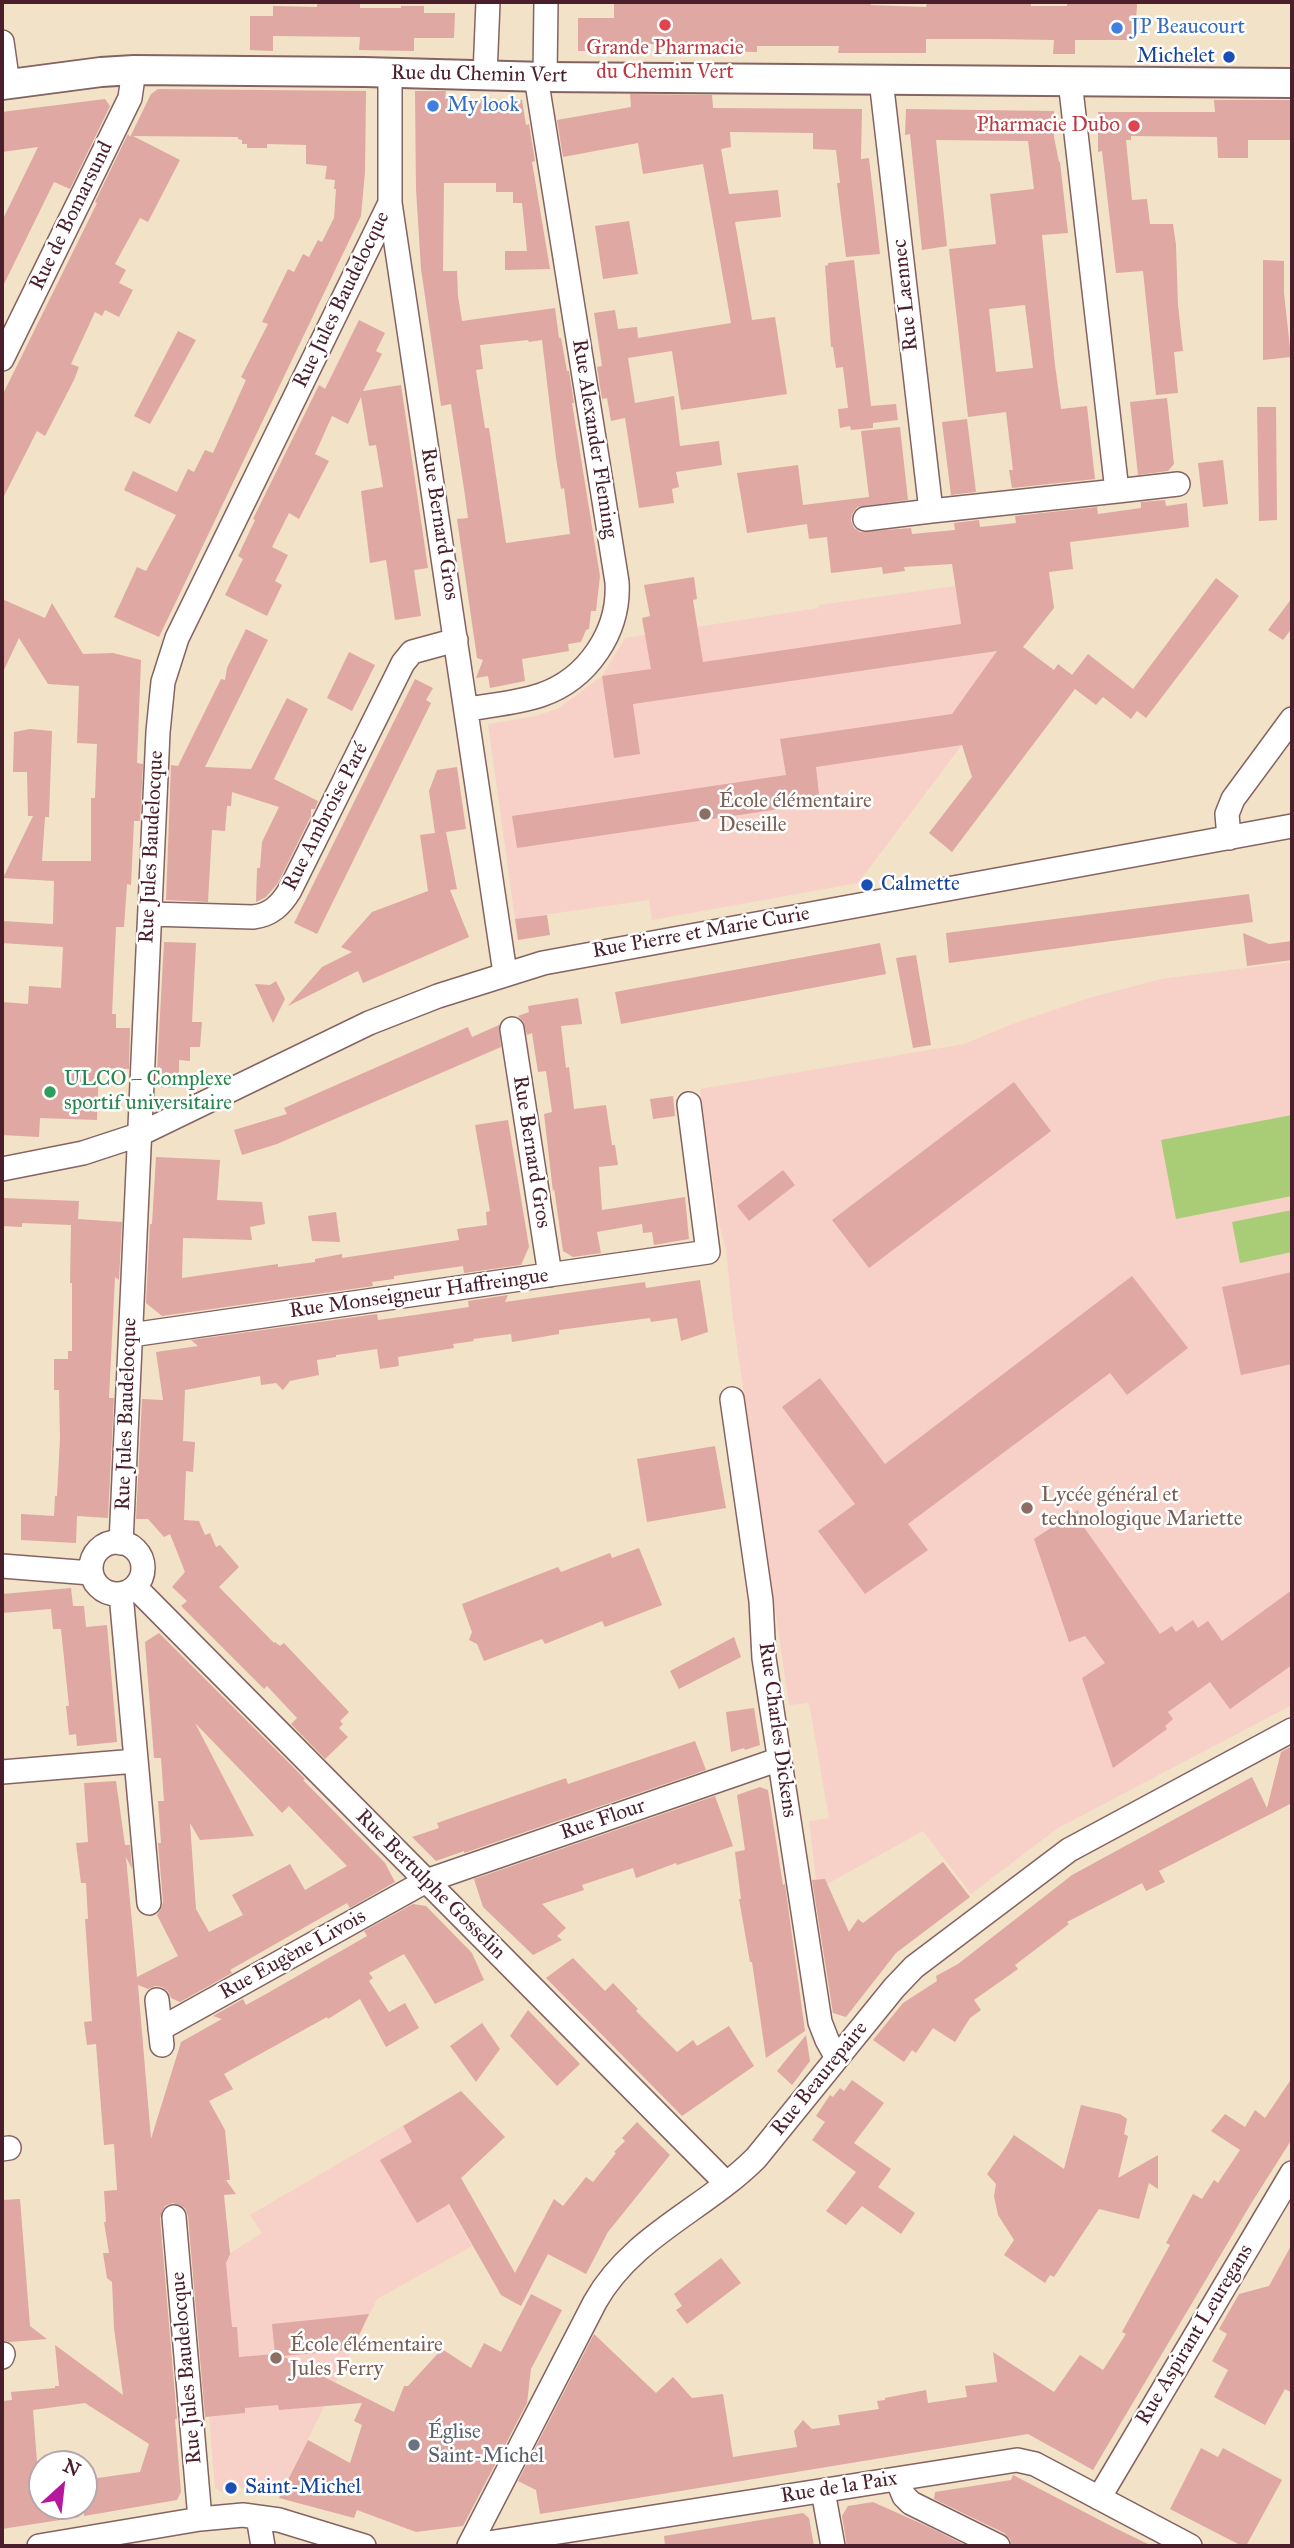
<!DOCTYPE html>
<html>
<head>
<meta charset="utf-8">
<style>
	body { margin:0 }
	#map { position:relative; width:1294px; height:2548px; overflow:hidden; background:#f2e2c7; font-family:"IM FELL Great Primer",serif }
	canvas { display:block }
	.frame { position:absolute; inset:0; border:4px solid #4a1f2b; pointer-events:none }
	.north { position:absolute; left:28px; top:2450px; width:70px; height:70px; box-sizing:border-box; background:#fff; border:2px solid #b7a5aa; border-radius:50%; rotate:27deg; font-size:19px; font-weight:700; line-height:28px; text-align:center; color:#4a1f2b }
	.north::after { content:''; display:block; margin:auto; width:24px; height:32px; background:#b5179e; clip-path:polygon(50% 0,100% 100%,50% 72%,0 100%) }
</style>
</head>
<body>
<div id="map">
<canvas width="1294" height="2548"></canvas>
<div class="frame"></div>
<div class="north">N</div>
</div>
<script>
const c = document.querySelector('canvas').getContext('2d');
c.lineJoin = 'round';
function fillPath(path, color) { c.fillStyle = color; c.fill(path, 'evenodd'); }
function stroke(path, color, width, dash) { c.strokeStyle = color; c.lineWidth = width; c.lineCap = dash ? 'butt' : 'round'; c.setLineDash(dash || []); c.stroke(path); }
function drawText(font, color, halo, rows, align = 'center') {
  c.font = font + ' "IM FELL Great Primer",serif'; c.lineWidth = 5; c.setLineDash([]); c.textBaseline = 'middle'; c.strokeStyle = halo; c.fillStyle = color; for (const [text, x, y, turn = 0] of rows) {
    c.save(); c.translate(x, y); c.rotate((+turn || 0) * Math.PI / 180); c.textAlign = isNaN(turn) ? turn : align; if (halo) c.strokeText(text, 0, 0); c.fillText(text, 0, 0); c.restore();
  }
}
const built = new Path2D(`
	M955,586L961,624L993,619L997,650L1031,653L858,883L652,920L649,900L515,919L488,724L536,716L559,708L602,676L625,638L819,608V605Z
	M1292,962V1705L1058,1828L971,1894L923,1831L827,1884L825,1879L816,1880L809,1821L829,1818L809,1703L789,1705L733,1319L726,1249L720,1228L700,1089L964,1044L1015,1023L1089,998L1161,979Z
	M403,2126L472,2246L377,2299L285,2486L267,2482L263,2494L235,2486L221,2492L215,2488L197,2274L262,2233L250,2215Z`);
const green = new Path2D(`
	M1292,1115V1196L1176,1219L1161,1140Z
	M1292,1210V1252L1240,1263L1232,1222Z`);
const building = new Path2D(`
	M317,2L360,3V8H401V6H424V13H455L454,38H414V51L359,50L360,37L273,36V51L250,50V16H273V6L317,7Z
	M614,2H871V5L926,7L927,2H1031V6H1067V2L1137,4L1135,40H1075V54H1053L1054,40L990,39H926V53H838L839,46H757V52L717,51V44H614V51H578V18H614Z
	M158,89L366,91L365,172L361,216L159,637L114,617L137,567L146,571L176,515L124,490L133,471L177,492L188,469L194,472L205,450L213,453L246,380L241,377L268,324L262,322L288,269L294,272L303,254L309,257L318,240L322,242L334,218L336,189H334L335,180L325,179L327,166L306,164V145L267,144V148H247V144H242V140L238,139V137L133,136L180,160L148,222L140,218L115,264L126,270L119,283L133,290L119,317L105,310L102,316L95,312L71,364L79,367L74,380L45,436L37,431L2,500V396L97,203L95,202L128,134L130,137L151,94Z
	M415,91H446L445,99L522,100L526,125L529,124L535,161L532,162L550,269L505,270V251H527L522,203H513V192H496V183H444L443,271H457L458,296L462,321L555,308L559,338H561L567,371H569L574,403H572L600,576L596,611H591L589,629L586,630L581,642L568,644L569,651L522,659L525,681L490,688L488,676L476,678L483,660L477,658L457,519L468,518L464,489L451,404L441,406L421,269L416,189ZM528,340L529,342L542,340L556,458L561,489L564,488L570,534L506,543L489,428H485L476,370L483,369L480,345Z
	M630,94L712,95L713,108L862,109L861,159L869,158L880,254L846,257L837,183H840L836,150L813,149V133L730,132L731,147L721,149L729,194L778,190L781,217L735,222L752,320L775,317L787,394L681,410L672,351L628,358L635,403L674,396L680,446L719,441L722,465L676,472L679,487L672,489L674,503L639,508L625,418L611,421L607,398L602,399L597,367L602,366L594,313L615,310L618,329L637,327L638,338L731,323L703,164L643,174L638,143L563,157L557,120L631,107Z
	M105,99L110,106L70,189L54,182L2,288V221L38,147L2,152V112Z
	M1214,100H1292V140H1248V158H1218L1217,137L1131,136V140H1126L1132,200L1147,199L1150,224H1173L1176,245L1178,305L1183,351L1174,352L1178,393L1156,395L1143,271L1116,273L1102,151L1098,152V112H1215Z
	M906,109L1054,111V137L1059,162H1060L1068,233L1042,235L1055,365L1061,409L1087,406L1095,479L1012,488L1009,470H1013L1006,412L968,417L949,249L996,244L990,194L1034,189L1028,141L936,140L947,246L922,250L910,134L905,135ZM1025,305L1033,368L996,372L989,309Z
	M629,221L638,274L603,279L595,226Z
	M854,260L871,406L896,404L898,420L873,423V428L851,430L850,426L840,428L838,409L848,408L843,367L836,368L833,347H831L825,266L828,265V263Z
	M1263,260L1284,261V293L1291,357L1263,360Z
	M359,320L385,333L376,351L382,354L363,391L401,385L428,568L414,570L421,616L395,620L386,560L370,563L361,491L383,487L376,445L369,446L361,397L348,424L332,416L315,454L329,461L299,519L289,513L272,547L288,555L275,581L282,585L267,616L225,595L243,559L238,556L255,520L253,519L319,385L325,389Z
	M178,331L196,340L150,424L134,416Z
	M1167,398L1174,464L1168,471L1138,475L1130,402Z
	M1257,407H1276L1277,520L1259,521Z
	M967,419L976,492L951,495L942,422Z
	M900,427L908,500L857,507L852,514L851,521L854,528L860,532L911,528L912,534L955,530L954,523L979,520L980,527L1016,523L1015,516L1097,507L1098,514L1141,508V502L1165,500L1166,506L1187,503L1189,527L1070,542L1073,569L1049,572L1054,608L1023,647L1054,670L1058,664L1072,675L1088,654L1133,689L1216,578L1239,596L1146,718L1137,711L1131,719L1103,697L1096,705L1075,689L952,852L929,833L972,777L962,745L816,767L820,803L517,848L512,816L786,775L780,739L952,714L997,651L633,704L640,754L614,758L602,676L651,669L642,618L650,616L644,585L694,577L697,599L693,600L703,662L961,624L952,564L904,567L905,571L883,574L882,567L831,573L827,537L809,539L807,524L747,533L737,473L798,465L803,505L869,497L861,431Z
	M1223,460L1228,504L1203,507L1198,463Z
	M1292,598V628L1283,640L1268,630Z
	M2,599L45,618L52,603L83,654L113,653L141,660L137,763L143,764L140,821H134L131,885L127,884L124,927H116L112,1014H116V1028H130L129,1069L99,1068L97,1120L40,1118L39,1137L2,1135V1002L28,1004L29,986L61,988L63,947L2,943V921L53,924L54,881L3,878L33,816H28L27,772H13L14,732L30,729L52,731L49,817H45L42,861H91V798H95L97,744L77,743L79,686L48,684L19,638L2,674Z
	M246,629L268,640L205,767L251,769L287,698L308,709L274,779L318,801L315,809H311V816L278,883L266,897L256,902L257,868H260L262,842L279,807L232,792L231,806H227L225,831L212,830L208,902L166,900L171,765L178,766L221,679L225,680L227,668Z
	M349,652L375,665L352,711L327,698Z
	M415,679L433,688L426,700L431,703L317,934L294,923Z
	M457,767L466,829L446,832L457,889L450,890L469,937L363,983L358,971L288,1006L322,967L352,952L341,947L372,912L428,891L420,835L435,833L429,791L437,770Z
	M1249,894L1253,922L949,963L946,933Z
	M547,915L550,935L518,940L515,919Z
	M1243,933L1269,944L1292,941V960L1247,966Z
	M164,942L196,943L192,1022H202L200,1047H190V1061L179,1060V1088L158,1087L159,1070H157Z
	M880,943L886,974L621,1024L615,992Z
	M916,955L931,1045L913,1048L896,958Z
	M276,981L285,999L273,1023L255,984L270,985Z
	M578,998L582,1024L561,1026L566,1068L569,1067L574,1109L606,1105L612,1145H615L618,1165L599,1167L602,1210L685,1197L689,1239L654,1245L652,1232L643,1233L642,1224L597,1232L601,1253L573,1257L563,1251L554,1188L553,1192L544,1114L552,1112L546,1071L538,1072L532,1033L527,1035L523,1021L518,1016L529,1012L528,1006Z
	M499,1025L501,1047L277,1144L242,1155L234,1130L287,1114L284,1108L468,1027L472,1037Z
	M1014,1082L1051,1131L869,1268L832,1220Z
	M673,1096L675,1116L653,1119L650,1099Z
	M508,1120L529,1247L521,1265L464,1273L463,1266L394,1276V1279L372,1282L373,1286L162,1316L146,1303L150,1224H152L156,1157L220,1160L217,1200L262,1202L265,1224L250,1227L252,1240L183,1238L182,1278L278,1264V1267L315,1262V1259L342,1254V1258L459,1240L457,1229L487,1225L486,1212L490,1211L475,1125Z
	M783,1170L795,1185L749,1221L737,1206Z
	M2,1198L79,1201L78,1219L122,1222L119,1280L115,1277L109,1398H114L108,1518L77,1516L76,1543L21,1540V1514L54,1516L55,1496H57L60,1438L59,1390H54V1359H68V1351H72V1283H70L71,1225L22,1223V1227L2,1226Z
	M336,1212L340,1242L312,1241L308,1216Z
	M1292,1272V1364L1241,1375L1222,1287Z
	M1132,1276L1188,1348L1127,1395L1110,1373L908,1524L928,1550L865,1594L818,1531L855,1504L782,1407L820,1378L885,1464Z
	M700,1280L708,1332L681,1341L677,1318L651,1322L650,1318L559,1330V1334L512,1342L511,1334L473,1339L474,1341L453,1344L454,1348L398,1357L399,1366L380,1369L377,1349L336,1355V1357L317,1360L319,1375L290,1381L283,1390L276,1383L261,1385L260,1376L185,1390L183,1441L195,1442L193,1472L186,1471L184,1520L199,1521L205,1535L210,1533L216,1547L220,1545L239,1567L219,1587L274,1643L275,1642L280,1646L284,1643L349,1712L340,1721L343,1724L339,1728L348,1737L325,1759L291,1724L297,1718L267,1686L264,1689L181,1606L187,1601L172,1587L185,1572L170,1534L164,1537L148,1519H136L142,1399L163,1400L156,1352L198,1346L191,1340L377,1314L378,1320L415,1315L469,1307L468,1301L508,1295L505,1302L645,1282L646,1288Z
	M715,1446L726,1508L647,1522L637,1459Z
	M1078,1510L1083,1526L1160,1634L1172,1626L1176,1632L1193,1620L1198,1628L1208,1621L1222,1641L1292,1590V1665L1230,1709L1210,1682L1168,1712L1173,1719L1165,1726L1167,1729L1113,1768L1082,1678L1105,1663L1085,1636L1069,1642L1034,1539Z
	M639,1548L662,1605L605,1627L602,1621L545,1644L542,1639L484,1661L477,1644L469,1640L472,1632L462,1604L558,1567L561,1572L610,1553L612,1558Z
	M71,1588L73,1606H84L86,1627L107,1625L117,1742L77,1746L76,1734L69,1735L66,1706H69L61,1629H53L51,1609L2,1613V1594Z
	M159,1633L305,1779L303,1780L385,1863L395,1882L350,1908L347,1903L230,1970L232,1973L180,2002L171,1998L168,1991L162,1987L155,1986L148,1989L138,1985L151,2139L181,2042L222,2019L213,2016L243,1999L246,2005L266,1994L367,1936L364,1931L413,1904L426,1906L472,1953L484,1980L435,2004L404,1954L369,1973L373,1978L369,1981L389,2012L405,2003L419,2028L386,2047L360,1999L328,2019L327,2017L224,2074L233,2089L209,2101L225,2130L230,2180H226L236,2194L224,2195L230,2254L226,2263L232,2327H237L239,2357L275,2354L272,2324L369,2314L352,2350L282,2356L394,2412L404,2386H408L442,2349L471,2368L484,2343L501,2352L531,2294L562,2310L531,2369L527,2403L463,2526L416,2532L357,2510L354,2518L279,2498L308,2440L350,2463L362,2425L354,2421L362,2403L279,2410L278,2405L245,2408V2413L205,2417L188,2216L185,2208L173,2203L165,2206L160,2218L177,2419H175L181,2492L177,2500L84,2516V2480L140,2472L149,2444L85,2403L33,2410L37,2461L42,2460V2506H78L79,2517L2,2529V2401L12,2400L11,2392L55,2388V2386H59L55,2345L123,2395L114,2328L112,2282L107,2278L103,2253H109L104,2222H106L104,2191L117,2190L114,2144L104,2145L96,2044L87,2045L84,2022L92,2021L85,1919H88L86,1883H81L76,1843L88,1842L84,1783L116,1781L125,1845H130L132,1869L126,1857L137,1977L178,1956L157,1915L161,1909L163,1902L158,1843H161L158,1801H164L161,1758H154L145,1642ZM195,1723L282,1813L289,1806L347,1866L305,1890L290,1864L232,1895L243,1915L209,1932L196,1909L190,1823L200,1840L254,1836Z
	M734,1637L741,1657L679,1689L670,1671Z
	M754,1708L760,1745L745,1750L744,1748L731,1752L726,1712Z
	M695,1741L706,1770L464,1853V1851L436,1861L412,1837L439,1828L437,1823L566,1778L568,1784Z
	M1292,1746V1803L1159,1871L1165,1882L1146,1891L1142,1883L1067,1922L1069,1924L1015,1965L1018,1969L974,2000L981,2010L970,2018L955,2042L933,2028L916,2053L912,2050L904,2062L873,2040L903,2003L937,1981L936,1976L958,1964L1072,1875L1252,1777L1267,1808L1281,1752Z
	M760,1787L768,1790L783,1885L785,1884L805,2031L766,2058L752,1962H750L739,1899H741L735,1852L745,1850L737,1795Z
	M715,1796L733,1846L677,1865L676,1863L636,1878L633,1868L582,1885L584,1890L542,1904L566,1928L557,1936L562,1940L533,1955L483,1907L474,1879Z
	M943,1862L970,1897L896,1953L846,2017L833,2013L812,1880L825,1879L849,1932L858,1919L863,1923Z
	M573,1958L605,1991L613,1983L638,2009L636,2011L677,2052L693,2040L697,2046L729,2026L754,2066L682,2116L546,1978Z
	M528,2010L580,2064L557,2086L510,2036Z
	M482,2023L500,2049L476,2082L450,2046Z
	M806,2035L810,2061L792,2085L777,2071Z
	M1292,2078V2139L1252,2202L1093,2470L1028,2434L540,2514L536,2490L518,2481L594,2334L656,2393L673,2377L692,2398L723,2394L733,2457L797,2447L794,2431L803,2420L812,2429L840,2425L838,2415L879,2409L877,2401L885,2400V2398L926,2390L928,2403L967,2397L965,2386L997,2382L993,2352L1054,2392L1080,2355L1103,2370L1126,2334L1122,2332L1170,2245L1166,2243L1193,2194L1202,2199L1214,2180L1218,2183L1240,2150L1211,2131L1225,2114L1245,2127L1255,2110L1265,2118Z
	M852,2080L884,2103L854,2143L891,2169L878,2187L915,2213L901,2234L862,2206L846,2225L826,2211L856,2172L812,2140L825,2122L816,2116L830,2095L833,2097L840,2088L844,2091Z
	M461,2091L505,2137L461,2178L515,2273L554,2199L563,2206L586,2177L593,2182L616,2153L614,2152L625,2141L622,2138L637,2122L670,2155L608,2232L586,2274L548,2254L521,2306L501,2295L449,2204L417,2223L380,2160L412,2142L403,2126Z
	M1081,2105L1120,2114L1127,2119L1124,2134L1128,2136L1118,2178L1158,2155V2189L1149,2183L1139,2219L1099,2209L1054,2277L1050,2275L1045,2283L1004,2255L1014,2240L998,2215L994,2196L996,2184L987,2174L1014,2135L1064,2169Z
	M20,2199L30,2326L47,2339L9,2342L2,2340V2200Z
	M1292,2244V2393L1285,2389L1265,2425L1214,2397L1228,2370L1212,2361L1227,2334L1219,2329L1239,2294L1269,2286Z
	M721,2258L741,2283L687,2324L676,2310L682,2306L674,2294Z
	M1201,2448L1218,2457L1223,2448L1282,2480L1246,2546H1242L1170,2509Z
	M1013,2475L1115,2528L1152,2546H1012L1010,2539L1004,2533L934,2499L935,2492L1011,2480Z
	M873,2502L931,2528L967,2546H847L842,2516L848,2506Z
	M803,2513L809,2518L814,2546H665L664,2536Z`);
const minor = new Path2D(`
	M2,42L8,84
	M390,73V203L505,973
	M485,75L488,2
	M545,77L546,2
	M881,80L931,511L1117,491L1070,81
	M2,359L130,98L134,70
	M1117,491L1178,484
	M865,519L931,511
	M467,709C491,705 518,703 541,695C588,679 620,631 617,582L536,77
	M1229,838L1227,814L1233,799L1292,719
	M150,914L253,917C271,915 281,905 290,890L403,663L412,652L456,640
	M512,1029L550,1275
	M2,1169L83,1153L138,1135L369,1023L438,996L543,963L1292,826
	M131,1335L708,1252L689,1104
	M732,1399L761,1601L764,1658L820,2022L827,2040L837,2058
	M91 1568a26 26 0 1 1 52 0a26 26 0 1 1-52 0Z
	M121,1543L158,732L163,682L177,638L390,203
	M2,1566L91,1573
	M135,1587L726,2183
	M121,1594L149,1903
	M2,1772L136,1761
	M157,2000L162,2045
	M160,2029L426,1881L780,1759
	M2,2149L9,2148
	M174,2217L200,2519
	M2,2357L3,2354
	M897,2479L904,2496L911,2503L998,2546
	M823,2491L833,2546
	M1099,2498L1292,2173
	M258,2517L263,2546
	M39,2546L200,2519L243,2515L279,2520L364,2546
	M469,2546L595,2302C632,2236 704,2210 756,2158L894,1988L914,1967L1069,1850L1292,1730
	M469,2546L1017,2460L1035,2464L1190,2546`);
const tertiary = new Path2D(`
	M2,85L101,72L134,70L364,72L545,77L1292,83`);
const markers = [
	[665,25,7,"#e0444e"],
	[1117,28,7,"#3f7fe0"],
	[1229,57,7,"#1a4fb4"],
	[433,106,7,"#3f7fe0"],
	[1134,126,7,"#e0444e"],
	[705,814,7,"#8d6e63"],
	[867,885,7,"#1a4fb4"],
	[50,1092,7,"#2e9e5b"],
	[1027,1508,7,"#8d6e63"],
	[276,2358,7,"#8d6e63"],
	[414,2445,7,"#6b7280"],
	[231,2488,7,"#1a4fb4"]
];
const shopNames = [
	["JP Beaucourt",1131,28],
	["My look",447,106]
];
const healthNames = [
	["Grande Pharmacie",665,49],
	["du Chemin Vert",665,73],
	["Pharmacie Dubo",1120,126,"right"]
];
const transitNames = [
	["Michelet",1215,57,"right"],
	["Calmette",881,885],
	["Saint-Michel",245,2488]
];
const streetNames = [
	["Rue du Chemin Vert",479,75,1],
	["Rue de Bomarsund",72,216,-64],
	["Rue Laennec",906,295,-96],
	["Rue Jules Baudelocque",342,300,-64],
	["Rue Alexander Fleming",594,439,81],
	["Rue Bernard Gros",439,524,81],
	["Rue Ambroise Paré",326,817,-63],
	["Rue Jules Baudelocque",152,847,-87],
	["Rue Pierre et Marie Curie",701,933,-10],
	["Rue Bernard Gros",531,1152,81],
	["Rue Monseigneur Haffreingue",419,1294,-8],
	["Rue Jules Baudelocque",127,1414,-88],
	["Rue Charles Dickens",777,1730,82],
	["Rue Flour",603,1820,-19],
	["Rue Bertulphe Gosselin",430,1885,45],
	["Rue Eugène Livois",293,1955,-29],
	["Rue Beaurepaire",820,2079,-51],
	["Rue Aspirant Leuregans",1195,2335,-59],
	["Rue Jules Baudelocque",187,2368,-95],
	["Rue de la Paix",839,2488,-9]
];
const educationNames = [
	["École élémentaire",719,802],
	["Deseille",719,826],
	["Lycée général et",1041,1496],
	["technologique Mariette",1041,1520],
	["École élémentaire",290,2346],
	["Jules Ferry",290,2370]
];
const leisureNames = [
	["ULCO – Complexe",64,1080],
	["sportif universitaire",64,1104]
];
const worshipNames = [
	["Église",428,2433],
	["Saint-Michel",428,2457]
];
fillPath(built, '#f7d1c7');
fillPath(green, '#a9cd76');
fillPath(building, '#dfa8a3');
stroke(minor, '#856362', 26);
stroke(tertiary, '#856362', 32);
stroke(minor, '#fff', 23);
stroke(tertiary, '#fff', 28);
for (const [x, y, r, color] of markers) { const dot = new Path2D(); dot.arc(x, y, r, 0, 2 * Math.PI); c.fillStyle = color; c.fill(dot); stroke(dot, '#fff', 2.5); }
drawText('21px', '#366cbe', '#fff', shopNames, 'left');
drawText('21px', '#be3a42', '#fff', healthNames);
drawText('21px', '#164399', '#fff', transitNames, 'left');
drawText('21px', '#4a1f2b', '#fff', streetNames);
drawText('21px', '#785e54', '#fff', educationNames, 'left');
drawText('21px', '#27864d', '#fff', leisureNames, 'left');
drawText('21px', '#5b616d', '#fff', worshipNames, 'left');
</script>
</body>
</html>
